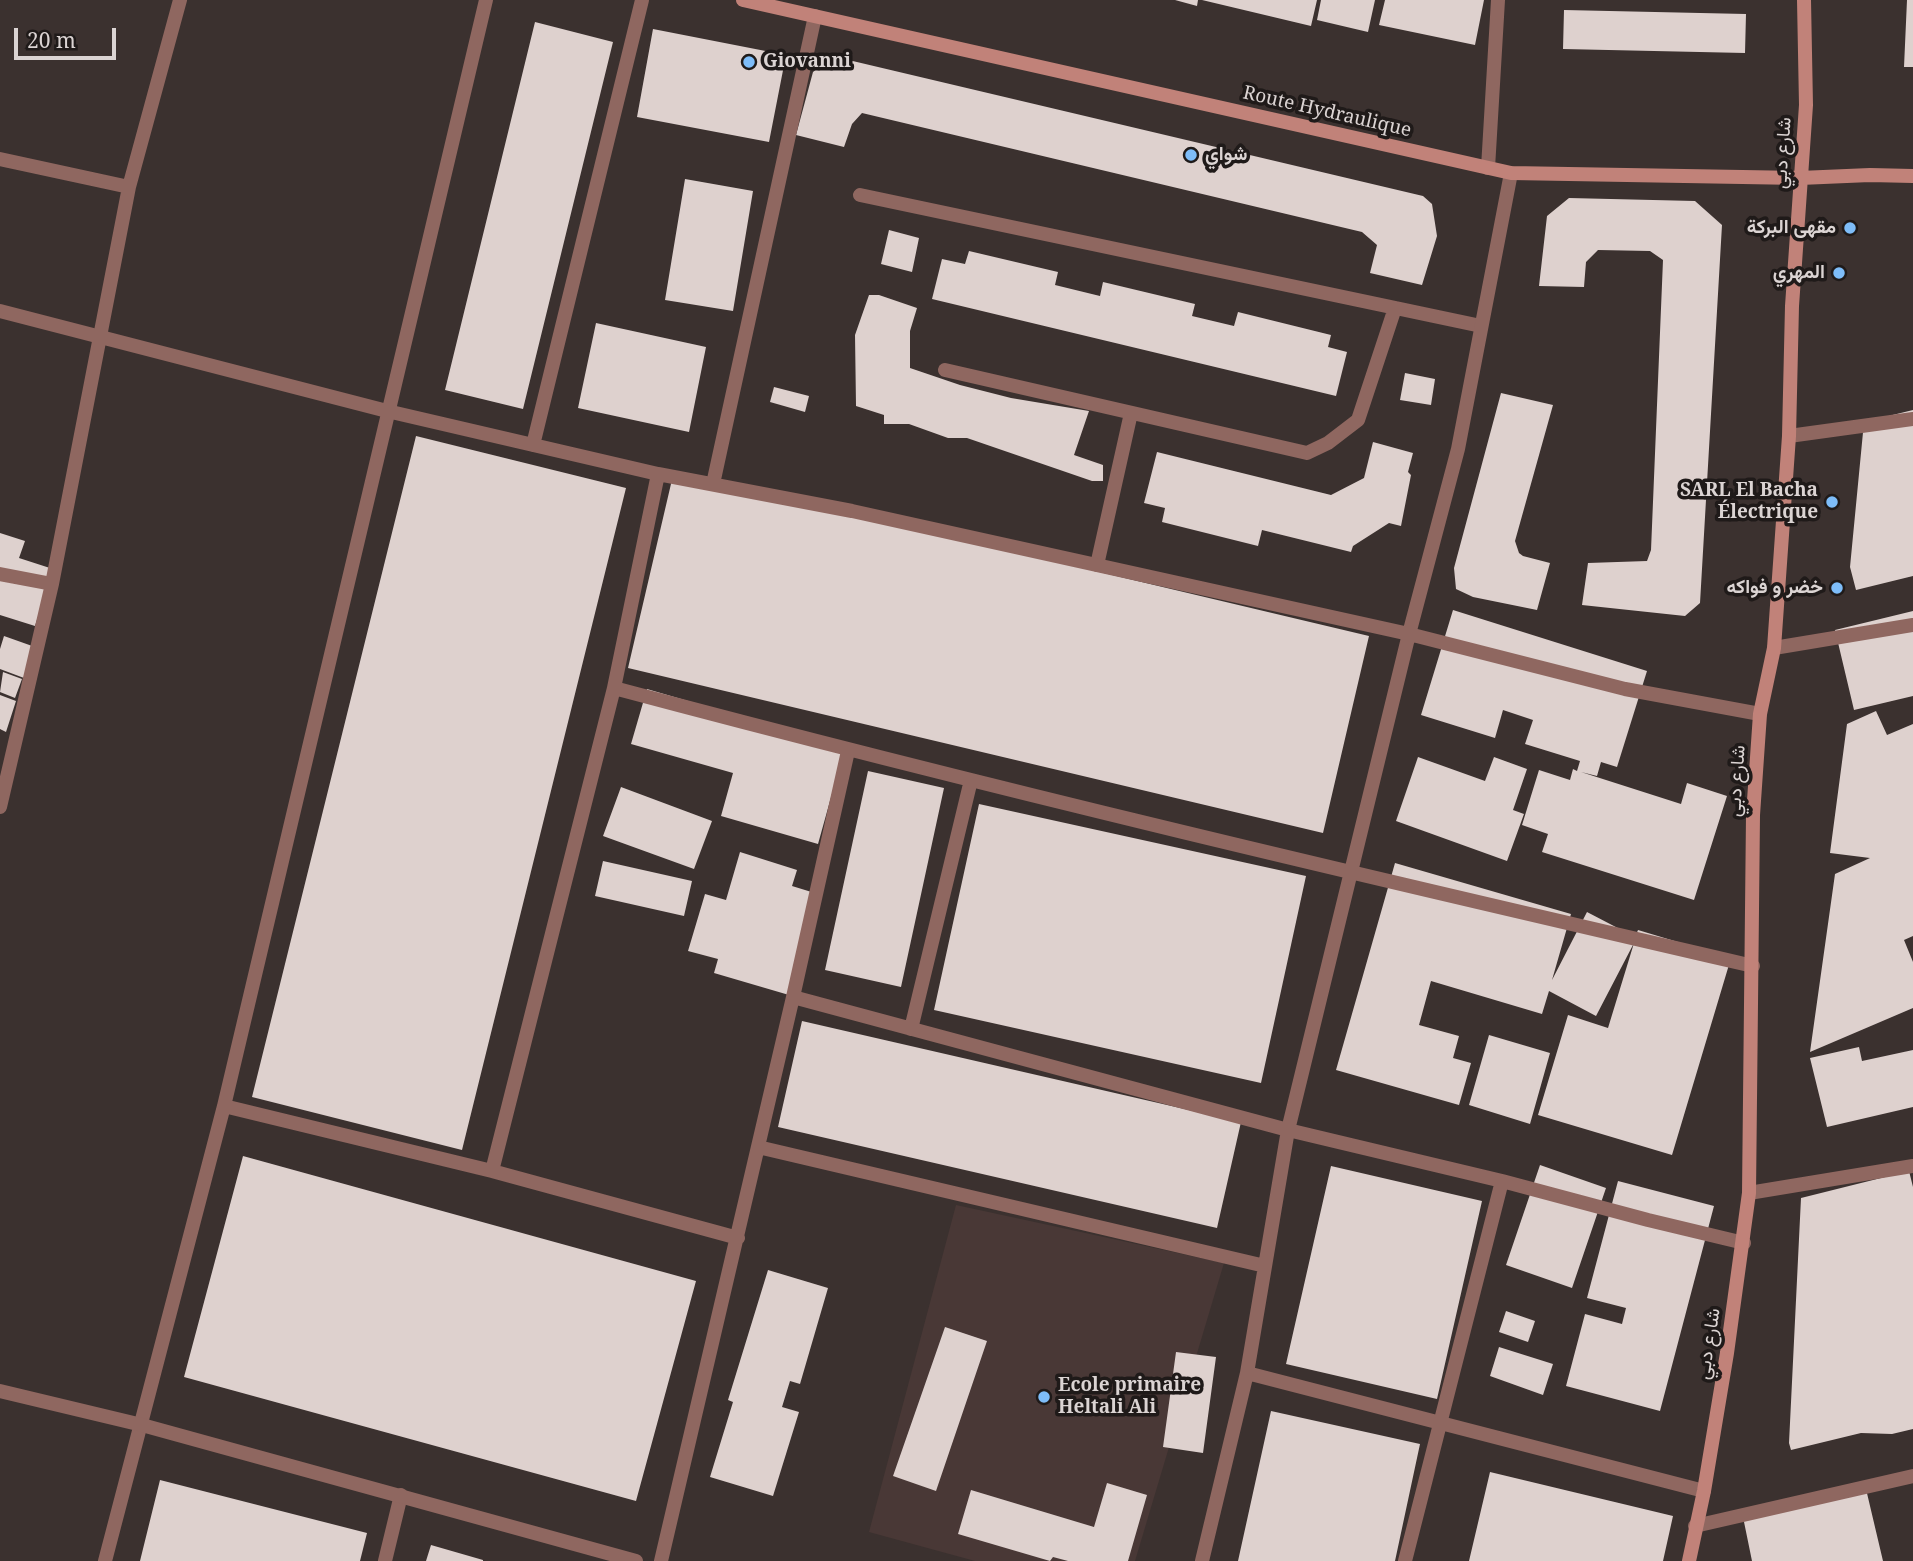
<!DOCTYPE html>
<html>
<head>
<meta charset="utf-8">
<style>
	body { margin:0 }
	#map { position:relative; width:1913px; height:1561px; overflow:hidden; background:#3b312f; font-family:"Noto Serif",serif }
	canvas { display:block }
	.scale { position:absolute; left:14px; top:28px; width:102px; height:32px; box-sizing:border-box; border:4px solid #dbd4d3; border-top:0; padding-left:9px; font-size:21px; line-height:24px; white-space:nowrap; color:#dbd4d3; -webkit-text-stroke:5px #1f1a19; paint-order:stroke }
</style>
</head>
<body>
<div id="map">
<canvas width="1913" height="1561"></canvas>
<div class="scale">20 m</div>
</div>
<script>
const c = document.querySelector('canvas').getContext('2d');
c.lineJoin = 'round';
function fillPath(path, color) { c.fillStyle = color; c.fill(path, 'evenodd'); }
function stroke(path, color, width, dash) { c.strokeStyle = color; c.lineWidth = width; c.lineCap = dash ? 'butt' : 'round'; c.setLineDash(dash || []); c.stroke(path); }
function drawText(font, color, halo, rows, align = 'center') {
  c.font = font + ' "Noto Serif",Vazirmatn,serif'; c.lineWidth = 7; c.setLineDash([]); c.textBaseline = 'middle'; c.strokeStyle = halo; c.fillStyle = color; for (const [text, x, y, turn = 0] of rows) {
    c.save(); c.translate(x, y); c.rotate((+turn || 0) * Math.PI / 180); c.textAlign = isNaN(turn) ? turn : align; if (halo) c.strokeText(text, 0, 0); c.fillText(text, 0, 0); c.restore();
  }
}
const built = new Path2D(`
	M956,1205L1224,1263L1135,1561H975L869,1532Z`);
const building = new Path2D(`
	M1175,0H1198L1197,6Z
	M1202,0H1317L1311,26Z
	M1321,0H1375L1368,32L1317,20Z
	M1385,0H1484L1475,45L1379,25Z
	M1907,0H1913V67H1904Z
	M1564,10L1746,14L1745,53L1563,49Z
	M535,22L613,42L523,409L445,390Z
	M653,29L786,55L769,142L637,117Z
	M840,58L1423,196L1432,204L1437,236L1422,285L1370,273L1377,245L1362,232L862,113L852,124L844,147L796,135L813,72L828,60Z
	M685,179L753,191L733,311L665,300Z
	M1569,198L1695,201L1722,225L1700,603L1685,616L1582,605L1588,563L1647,561L1651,550L1663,260L1650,251L1598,250L1586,262L1584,287L1539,286L1547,216Z
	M889,230L919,238L912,272L881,264Z
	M969,251L1058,272L1055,285L1100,296L1103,282L1195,304L1192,316L1234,326L1238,312L1331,335L1328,347L1347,352L1336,396L932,299L942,259L965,264Z
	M869,295H879L917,308L910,331V368L960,385L1011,398L1089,411L1074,455L1103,465V481H1092L967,438H948L909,424H884V415L856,406L855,335Z
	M596,323L706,347L689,432L578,408Z
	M1405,373L1435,379L1431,405L1400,400Z
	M774,387L809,396L805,412L770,402Z
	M1501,393L1553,405L1515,541L1519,553L1523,556L1550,563L1537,610L1473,597L1456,589L1454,568Z
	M1913,410V576L1856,590L1850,567L1864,422Z
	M416,436L626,488L462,1150L252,1097Z
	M1373,442L1413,453L1408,472L1411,475L1401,526L1389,523L1353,546L1351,552L1262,530L1258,546L1162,522L1165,508L1144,503L1157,452L1331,495L1364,478Z
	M674,471L1369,636L1323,833L628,668Z
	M0,533L25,541L19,558L53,569L35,626L0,615Z
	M1453,610L1647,671L1617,767L1601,762L1597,776L1581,772L1681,804L1687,783L1727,796L1694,900L1542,852L1548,834L1522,825L1539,770L1570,780L1573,769L1577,771L1580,761L1525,744L1533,720L1503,710L1495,738L1421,715Z
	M1913,611V696L1854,710L1835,630Z
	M4,636L35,647L24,678L0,669V649Z
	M3,672L22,679L15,698L0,692Z
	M647,689L845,747L818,844L721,816L733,773L631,744Z
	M0,695L16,701L6,732L0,729Z
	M1876,711L1887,735L1913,724V936L1904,940L1913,962V1008L1810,1052L1835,874L1870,858L1830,853L1847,724Z
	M1418,757L1485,781L1494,757L1527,769L1513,810L1524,814L1507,861L1396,821Z
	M868,771L944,788L901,987L825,970Z
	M621,787L712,821L694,869L603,836Z
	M979,804L1306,876L1261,1083L934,1010Z
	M740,852L797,870L792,886L818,894L789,995L714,973L718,959L688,951L705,894L726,900Z
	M603,861L692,881L684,916L595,896Z
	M1395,863L1571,914L1552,980L1587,912L1635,937L1638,930L1731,958L1672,1155L1538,1115L1568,1015L1608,1028L1634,943L1596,1016L1549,991L1542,1014L1431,981L1419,1025L1459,1036L1453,1058L1471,1063L1459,1105L1336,1070Z
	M802,1021L1241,1122L1217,1228L778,1127Z
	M1489,1035L1550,1053L1530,1124L1469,1105Z
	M1859,1047L1862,1061L1913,1050V1107L1827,1127L1810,1058Z
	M243,1156L696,1281L636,1501L184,1377Z
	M1540,1165L1606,1188L1572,1288L1506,1265Z
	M1331,1166L1482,1201L1437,1399L1286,1364Z
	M1909,1171L1913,1187V1429L1892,1434L1861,1433L1791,1450L1789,1443L1801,1198Z
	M1618,1181L1714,1206L1660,1411L1566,1386L1585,1314L1622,1324L1626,1308L1587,1298Z
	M768,1270L828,1288L800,1384L790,1381L782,1407L799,1412L773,1496L710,1477L733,1402L728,1400Z
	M1506,1311L1535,1321L1528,1342L1499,1332Z
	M945,1327L987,1341L936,1491L893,1476Z
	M1499,1347L1553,1364L1543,1395L1490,1376Z
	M1176,1352L1216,1357L1203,1453L1163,1447Z
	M1271,1411L1420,1444L1395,1561H1238Z
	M1490,1472L1673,1516L1663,1561H1469Z
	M160,1480L367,1533L360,1561H140Z
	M1107,1483L1147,1495L1128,1561H1068L1053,1557L1050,1561L958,1534L971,1490L1094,1527Z
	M1866,1489L1883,1561H1752L1743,1517Z
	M431,1545L483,1560V1561H426Z`);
const service = new Path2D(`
	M860,195L1481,326
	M945,370L1307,453L1328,443L1358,420L1395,308
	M1789,436L1913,419
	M1097,565L1131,413`);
const minor = new Path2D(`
	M0,159L129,187
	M1488,168L1498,0
	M0,311L387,411L658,474L852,511L1409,634L1625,689L1760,714
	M533,445L642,0
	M713,484L815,16
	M0,574L52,584
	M1774,648L1913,625
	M614,688L658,474
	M0,807L52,584L129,187L180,0
	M793,997L848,751
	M911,1029L971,780
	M224,1106L492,1171L738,1238
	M758,1147L1265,1266
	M492,1171L614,688C992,789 1372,878 1753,966
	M1749,1193L1913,1166
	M1247,1373L1704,1491
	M1695,1526L1913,1476
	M105,1561L224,1106L486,0
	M385,1561L401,1495
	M661,1561L793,997L1288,1130L1502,1181L1648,1220L1744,1243
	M1202,1561L1247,1373L1288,1130L1409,634L1458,449L1511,173
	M1405,1561L1502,1181`);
const tertiary = new Path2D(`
	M0,1391L142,1425L636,1561`);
const secondary = new Path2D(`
	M743,0L1511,173L1800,178L1870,175L1913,176
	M1689,1561L1704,1491L1727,1353L1749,1193L1753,815L1760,714L1774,648L1789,436L1792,306L1806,105L1804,0`);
const markers = [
	[749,62,7,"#7ebdf9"],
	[1191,155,7,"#7ebdf9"],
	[1850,228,7,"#7ebdf9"],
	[1839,273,7,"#7ebdf9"],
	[1832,502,7,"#7ebdf9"],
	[1837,588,7,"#7ebdf9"],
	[1044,1397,7,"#7ebdf9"]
];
const poiNames = [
	["Giovanni",763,62,"left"],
	["شواي",1205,155,"left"],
	["مقهى البركة",1836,228],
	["المهري",1825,273],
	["SARL El Bacha",1818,491],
	["Électrique",1818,513],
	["خضر و فواكه",1823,588],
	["Ecole primaire",1058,1386,"left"],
	["Heltali Ali",1058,1408,"left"]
];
const streetNames = [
	["Route Hydraulique",1327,112,13],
	["شارع دبي",1783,153,-86],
	["شارع دبي",1737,781,-86],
	["شارع دبي",1709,1344,-81]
];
fillPath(built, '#493836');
fillPath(building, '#ded1ce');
stroke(service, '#8f6760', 14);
stroke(minor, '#8f6760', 14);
stroke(tertiary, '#8f6760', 14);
stroke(secondary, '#c18279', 14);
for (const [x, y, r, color] of markers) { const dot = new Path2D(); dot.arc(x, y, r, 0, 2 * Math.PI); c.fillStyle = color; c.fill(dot); stroke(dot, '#1f1a19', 2.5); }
drawText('bold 19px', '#dbd4d3', '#1f1a19', poiNames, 'right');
drawText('19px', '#dbd4d3', '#1f1a19', streetNames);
</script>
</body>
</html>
